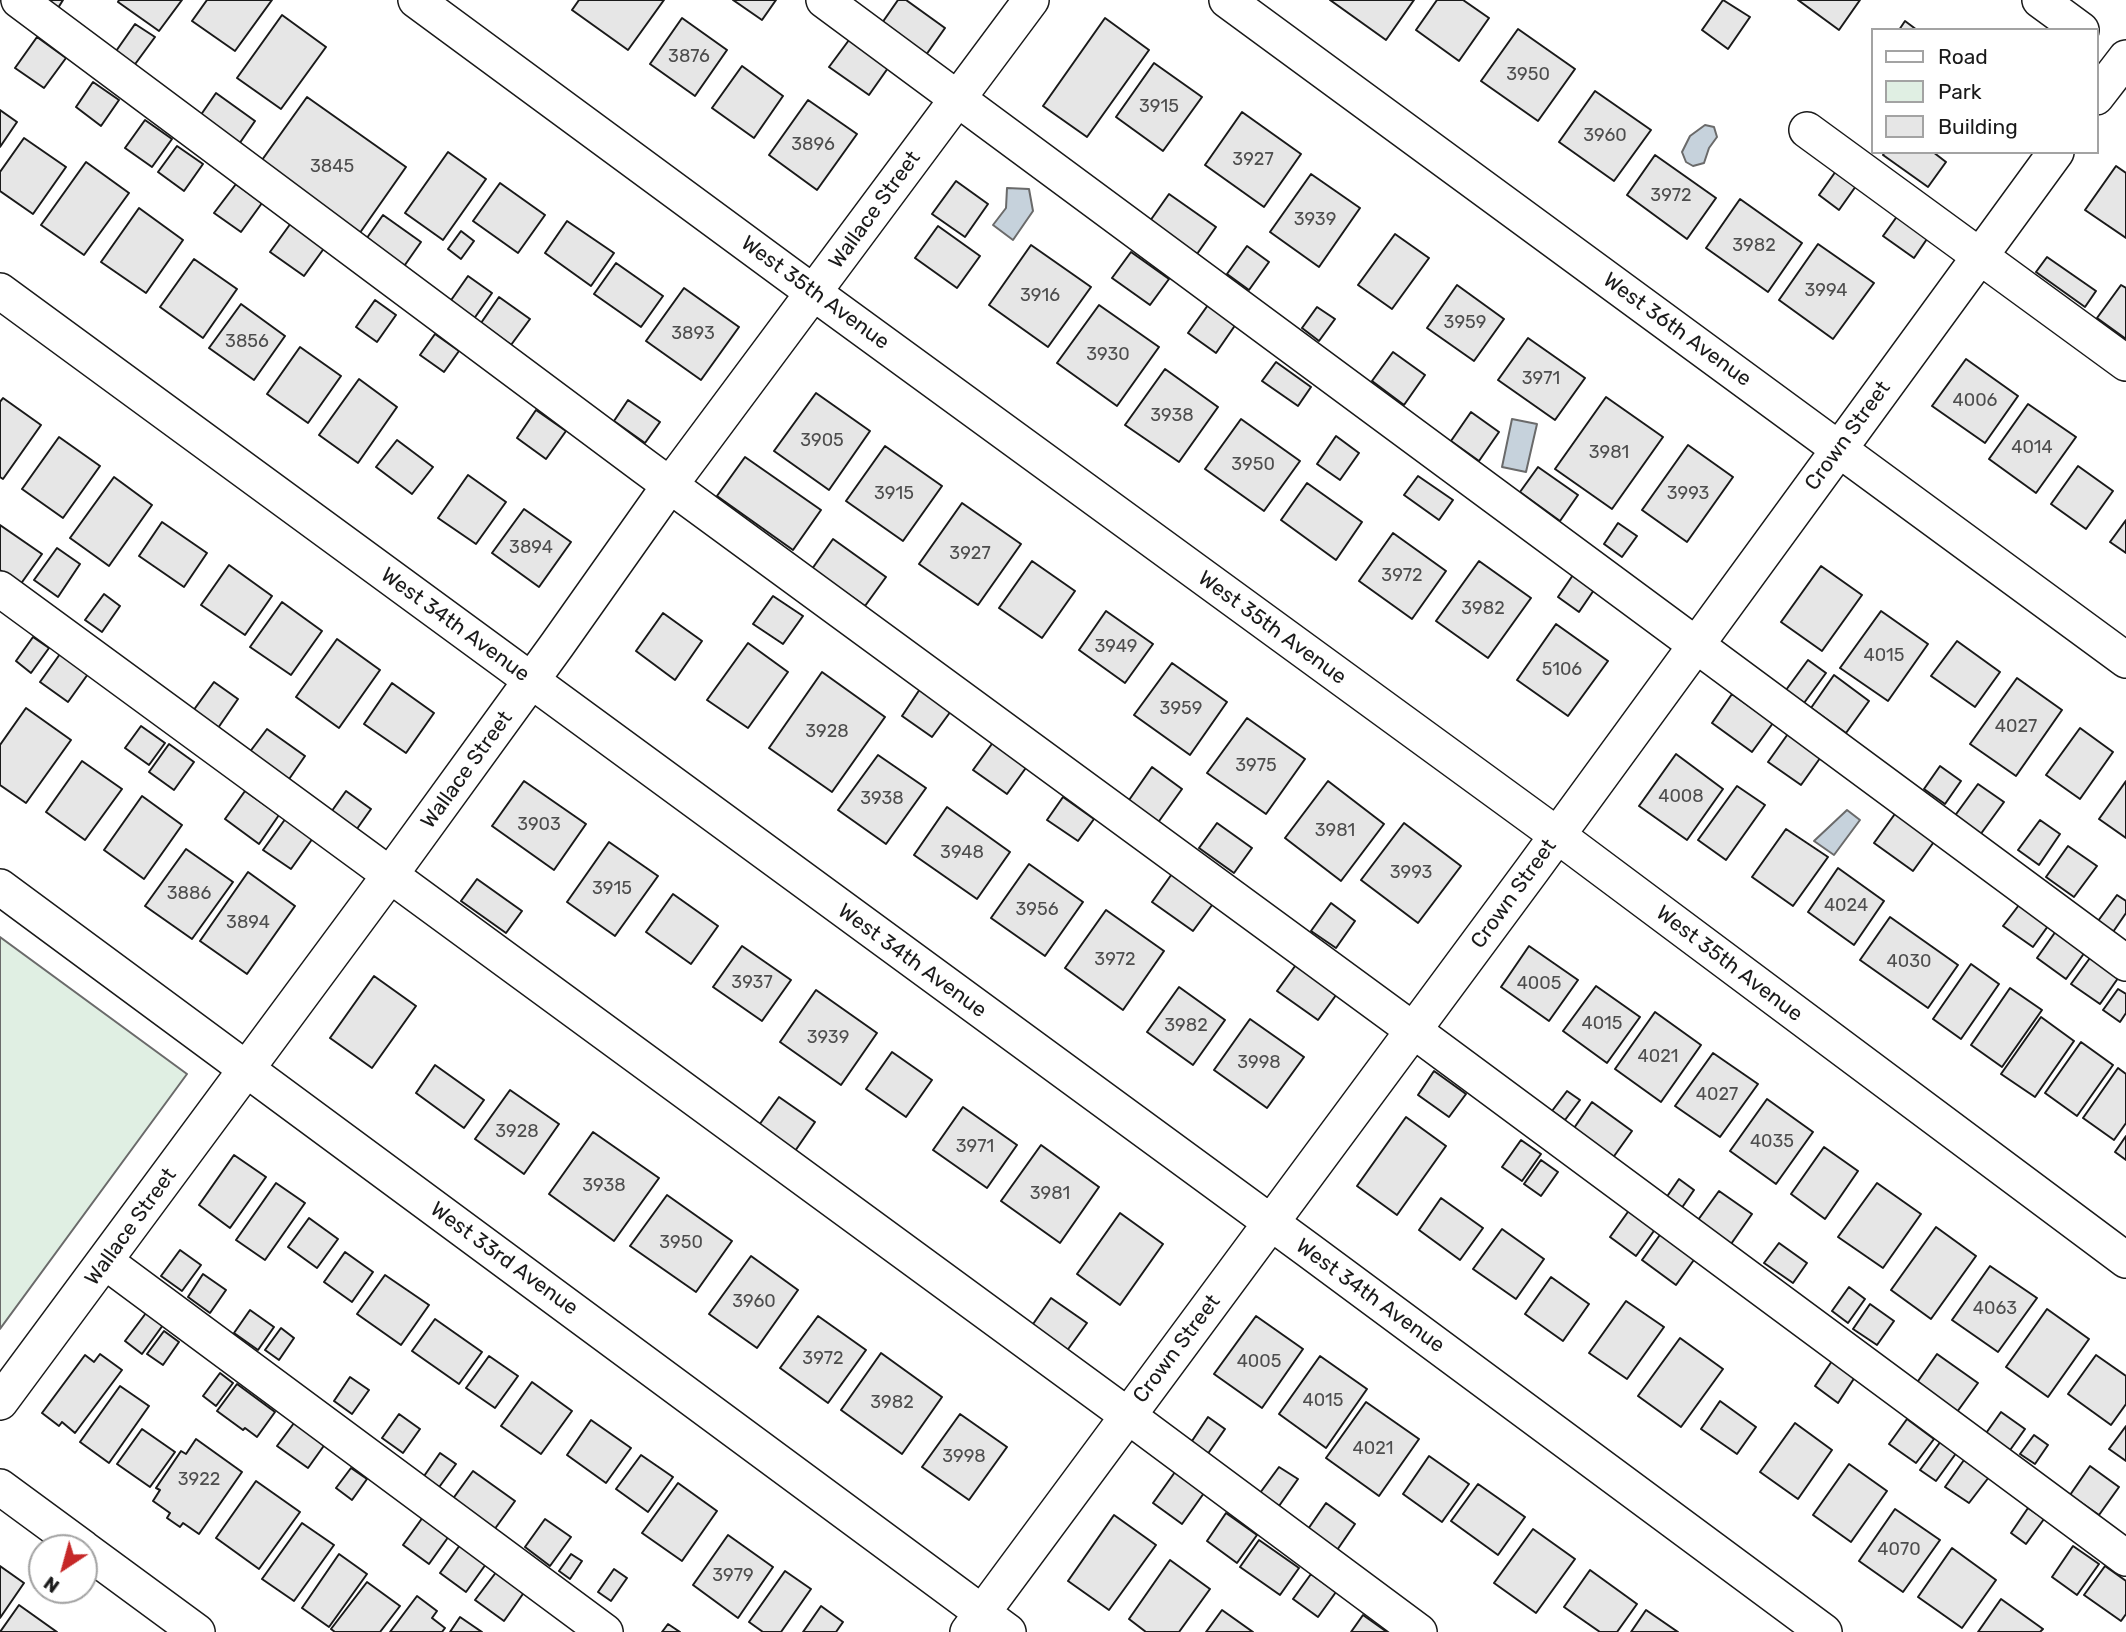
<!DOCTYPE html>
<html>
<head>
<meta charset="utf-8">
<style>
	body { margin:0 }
	#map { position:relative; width:2126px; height:1632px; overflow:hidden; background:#fff; font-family:Rubik,sans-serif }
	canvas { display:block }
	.legend { position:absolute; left:1871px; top:28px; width:228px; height:126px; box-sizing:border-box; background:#fff; border:2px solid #a3a3a3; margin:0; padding:9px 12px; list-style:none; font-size:21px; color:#1a1a1a }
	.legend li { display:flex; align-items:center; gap:14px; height:35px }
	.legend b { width:35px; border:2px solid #a3a3a3 }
	.north { position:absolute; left:28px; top:1534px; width:70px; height:70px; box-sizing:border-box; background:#fff; border:2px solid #a3a3a3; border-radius:50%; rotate:216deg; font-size:19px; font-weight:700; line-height:28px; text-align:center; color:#1a1a1a }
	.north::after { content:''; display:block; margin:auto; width:24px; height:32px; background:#c62828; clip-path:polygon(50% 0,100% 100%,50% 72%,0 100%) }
</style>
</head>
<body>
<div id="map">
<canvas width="2126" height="1632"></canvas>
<ul class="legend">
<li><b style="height:9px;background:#fff"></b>Road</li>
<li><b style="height:19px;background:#e0efe3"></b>Park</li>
<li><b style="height:19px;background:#e6e6e6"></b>Building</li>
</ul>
<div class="north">N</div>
</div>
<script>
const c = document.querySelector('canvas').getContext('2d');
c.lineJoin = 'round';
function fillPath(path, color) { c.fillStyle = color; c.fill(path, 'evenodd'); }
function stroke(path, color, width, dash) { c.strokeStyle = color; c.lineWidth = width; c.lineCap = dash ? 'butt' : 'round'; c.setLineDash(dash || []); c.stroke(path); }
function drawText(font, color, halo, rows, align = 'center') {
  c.font = font + ' Rubik,sans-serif'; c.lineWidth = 5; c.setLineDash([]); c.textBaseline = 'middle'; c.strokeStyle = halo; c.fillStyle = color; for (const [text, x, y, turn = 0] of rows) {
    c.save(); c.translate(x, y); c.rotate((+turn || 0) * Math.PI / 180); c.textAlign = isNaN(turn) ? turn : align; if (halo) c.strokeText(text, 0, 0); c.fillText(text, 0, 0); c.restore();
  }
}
const green = new Path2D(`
	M0,937L187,1074L0,1329Z`);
const water = new Path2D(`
	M1705,125L1714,127L1717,137L1709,148L1704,163L1693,166L1686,162L1682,152L1690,136Z
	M1007,188L1029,189L1033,211L1013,240L993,225L1006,208Z
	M1512,419L1537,424L1526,472L1502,467Z
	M1847,810L1860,820L1834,855L1814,841Z`);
const building = new Path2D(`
	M47,0H63L58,8Z
	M119,0H182L159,31L118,2Z
	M207,0H272L235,51L192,21Z
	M579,0H664L628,50L572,10Z
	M733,0H776L762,20Z
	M898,0H906L945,28L926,55L882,23Z
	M1330,0H1414L1386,40Z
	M1437,0H1463L1489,18L1459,61L1416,30Z
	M1723,0L1750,17L1728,49L1702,30Z
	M1798,0H1860L1839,30Z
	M282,15L326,47L281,109L237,78Z
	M682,18L727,50L695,96L650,64Z
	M1105,18L1149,50L1087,137L1043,106Z
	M1905,21L1917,30H1899Z
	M135,24L155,37L133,67L114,54Z
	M1518,29L1575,69L1538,121L1481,81Z
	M37,37L66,58L44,88L15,68Z
	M849,40L888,68L869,95L829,67Z
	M1154,63L1202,97L1163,151L1116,117Z
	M742,66L783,96L754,138L712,108Z
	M93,82L119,100L101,126L76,107Z
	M1595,91L1651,130L1614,181L1559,142Z
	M216,93L255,121L237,147L198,119Z
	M307,97L406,167L357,237L257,167Z
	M808,100L857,134L817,190L769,155Z
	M0,110L17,122L0,147Z
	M1242,112L1301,154L1264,207L1205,165Z
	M145,120L172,139L152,167L125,148Z
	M24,138L66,167L33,214L0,191V172Z
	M177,146L203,164L184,191L158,172Z
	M448,152L486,179L443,240L405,213Z
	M1885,152H1933L1946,162L1928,187L1883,155Z
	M1655,155L1716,198L1687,239L1627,195Z
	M86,162L129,193L84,255L41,225Z
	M2116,166L2126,173V238L2085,210Z
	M1836,171L1856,186L1839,210L1819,195Z
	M1311,174L1360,208L1319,267L1270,232Z
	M956,181L988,204L965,237L932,214Z
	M500,183L545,215L518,253L473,221Z
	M236,184L262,203L241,232L214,213Z
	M1169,194L1216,227L1197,254L1150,221Z
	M1740,199L1802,243L1768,292L1706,248Z
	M139,208L183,240L146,293L101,262Z
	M383,215L421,242L400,272L362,245Z
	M1898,215L1929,236L1914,258L1883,236Z
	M567,221L614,253L591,286L545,253Z
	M291,223L325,247L304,276L270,252Z
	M938,226L980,256L957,288L915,258Z
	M461,231L474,241L461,259L448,249Z
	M1395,234L1429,258L1392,309L1358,285Z
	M1818,244L1874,283L1833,339L1779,300Z
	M1031,245L1091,287L1048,347L989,305Z
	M1247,246L1269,262L1249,290L1227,274Z
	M1131,252L1169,279L1150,305L1112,278Z
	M2047,257L2096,291L2085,307L2036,272Z
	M194,259L237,289L203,338L160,307Z
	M616,263L663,296L641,327L594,294Z
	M468,276L492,293L471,323L447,306Z
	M1457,285L1504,319L1474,361L1427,328Z
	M2121,285L2126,288V339L2097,318Z
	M684,288L739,327L701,380L646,341Z
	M499,297L530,319L511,345L481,323Z
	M375,300L396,315L377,342L356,327Z
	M241,304L285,336L254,380L209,348Z
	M1099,305L1159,347L1117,406L1057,363Z
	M1208,305L1236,324L1216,353L1188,333Z
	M1317,307L1335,319L1319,341L1302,328Z
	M435,334L459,351L444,372L420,355Z
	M1528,338L1585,378L1555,420L1498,380Z
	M300,347L341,376L308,423L267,394Z
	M1393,352L1425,375L1404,405L1372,381Z
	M1966,359L2018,396L1985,443L1932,406Z
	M1276,362L1311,387L1298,406L1262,381Z
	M1165,369L1218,407L1179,462L1125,425Z
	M359,379L397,407L358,463L319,435Z
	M816,393L870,431L829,490L774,451Z
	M1606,397L1663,437L1612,509L1555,469Z
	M3,398L41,425L3,479L0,477V402Z
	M628,400L660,422L645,443L614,421Z
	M2028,404L2076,437L2036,493L1989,459Z
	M536,410L566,431L546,459L517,438Z
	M1471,412L1499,432L1479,461L1451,441Z
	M1241,419L1300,461L1264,511L1205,469Z
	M1336,436L1359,453L1340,480L1317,464Z
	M59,437L100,466L63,518L22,489Z
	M397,440L433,467L412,494L376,467Z
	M1688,445L1733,477L1687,542L1642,510Z
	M885,446L942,486L903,541L846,501Z
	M745,457L821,510L793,550L717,496Z
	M2078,466L2113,491L2086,529L2051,504Z
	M1538,467L1578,495L1560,521L1520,492Z
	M468,475L506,502L476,544L438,518Z
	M1418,476L1453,500L1439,520L1404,495Z
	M114,477L152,505L109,566L70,538Z
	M1307,483L1362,522L1336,560L1281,520Z
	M962,503L1021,544L978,605L919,564Z
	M524,509L571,542L539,587L492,553Z
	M2126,520V553L2110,542Z
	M162,522L207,553L184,587L139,556Z
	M1618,523L1637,536L1622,557L1604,544Z
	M0,525L42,554L20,585L0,570Z
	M1393,533L1446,571L1412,619L1359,581Z
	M833,539L886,577L865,606L812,569Z
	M57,548L80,564L58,597L34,580Z
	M1032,561L1075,591L1042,638L999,608Z
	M1479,561L1531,598L1488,658L1436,621Z
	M229,565L272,596L245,635L201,605Z
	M1821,566L1862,595L1822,651L1781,622Z
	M1575,572L1596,587L1579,612L1558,597Z
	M104,594L120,606L102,632L85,620Z
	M773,596L803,616L783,644L753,624Z
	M282,602L322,631L291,675L250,647Z
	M1106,611L1153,644L1125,683L1079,650Z
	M1881,611L1928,644L1888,701L1840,668Z
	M663,613L702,641L675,680L636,651Z
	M1556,624L1608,661L1568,716L1517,680Z
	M33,637L49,648L31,673L16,661Z
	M337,639L380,670L339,728L296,697Z
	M1957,641L2000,672L1975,707L1931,676Z
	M748,643L788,672L748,728L707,700Z
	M60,654L88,674L68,702L40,682Z
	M1808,660L1826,673L1804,703L1786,690Z
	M1172,663L1227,702L1190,755L1134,715Z
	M822,672L885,717L832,792L769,748Z
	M1834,675L1869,701L1846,733L1811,708Z
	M2017,678L2062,710L2016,776L1970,744Z
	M214,682L238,699L218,728L193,711Z
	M392,683L434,713L406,753L364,724Z
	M920,689L951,711L932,737L902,716Z
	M1732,694L1773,723L1752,752L1712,723Z
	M26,708L71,740L26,803L0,785V745Z
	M1247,718L1305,759L1266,814L1207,773Z
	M141,726L165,743L149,765L125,748Z
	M2080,728L2113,752L2080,799L2046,775Z
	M267,729L305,756L285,785L246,757Z
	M1790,731L1823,754L1801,785L1768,762Z
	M994,741L1028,765L1007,794L973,770Z
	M169,744L194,762L174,790L149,772Z
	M1676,754L1723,789L1687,840L1639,806Z
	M878,755L926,788L886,844L838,810Z
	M82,761L122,789L85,840L46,812Z
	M1940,766L1961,781L1945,804L1924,789Z
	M1152,767L1182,789L1157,824L1127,803Z
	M524,781L586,824L554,870L492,826Z
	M1328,781L1384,824L1341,881L1285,838Z
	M2126,781V838L2099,819Z
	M1978,784L2004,802L1980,835L1954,817Z
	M1737,786L1765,805L1726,860L1698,840Z
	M245,791L279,815L259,844L225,819Z
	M346,791L371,809L354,833L329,815Z
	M142,796L182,825L144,879L104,850Z
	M1063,797L1094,819L1078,841L1047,820Z
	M947,807L1010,852L977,899L914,855Z
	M1897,811L1936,839L1913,871L1874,843Z
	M286,818L313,838L291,869L263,850Z
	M2040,820L2060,834L2039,865L2018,850Z
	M1217,823L1252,848L1234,873L1199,848Z
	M1404,823L1461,866L1418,923L1361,880Z
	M1786,829L1828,857L1793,906L1752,877Z
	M609,842L658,876L615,936L567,902Z
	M2068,846L2097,866L2074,897L2046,877Z
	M186,849L233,882L192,939L145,906Z
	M1029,864L1083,902L1045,956L991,918Z
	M1838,868L1884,901L1854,945L1808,912Z
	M1174,871L1215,901L1193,931L1152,902Z
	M248,872L295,906L247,974L200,941Z
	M477,879L522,911L506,933L461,901Z
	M673,894L718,926L691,964L646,932Z
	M2117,895L2126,901V913L2113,932L2098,921Z
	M1331,903L1355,921L1336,948L1311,931Z
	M2019,905L2048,926L2033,947L2003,926Z
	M1106,910L1164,951L1123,1010L1065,968Z
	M1890,917L1958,965L1928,1008L1860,960Z
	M2056,931L2085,952L2066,979L2037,958Z
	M742,946L791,980L762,1021L713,987Z
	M1529,946L1578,980L1549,1021L1501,987Z
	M2095,951L2123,971L2100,1004L2071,984Z
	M1298,962L1339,991L1318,1020L1277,991Z
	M1971,964L1999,984L1961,1039L1933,1019Z
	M374,976L416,1006L372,1068L330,1038Z
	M1596,986L1640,1017L1607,1063L1563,1031Z
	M1179,987L1225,1020L1193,1065L1147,1032Z
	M2010,988L2042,1010L2002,1067L1971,1045Z
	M2118,989L2126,994V1013L2120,1022L2103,1010Z
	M816,990L877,1033L841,1085L780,1042Z
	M1655,1012L1701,1045L1661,1102L1615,1069Z
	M2041,1017L2074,1041L2035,1097L2001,1074Z
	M1250,1019L1304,1057L1267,1108L1214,1070Z
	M2081,1042L2113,1065L2077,1116L2045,1093Z
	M892,1052L932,1080L906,1117L866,1089Z
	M1713,1053L1758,1084L1720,1137L1675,1106Z
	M435,1065L484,1100L464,1128L416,1093Z
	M2118,1068L2126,1074V1123L2114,1140L2083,1118Z
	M1434,1071L1466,1094L1449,1117L1418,1095Z
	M510,1090L559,1124L524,1174L475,1139Z
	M1567,1091L1580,1100L1565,1120L1552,1111Z
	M779,1097L815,1122L793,1154L757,1128Z
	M1767,1099L1813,1132L1776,1184L1730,1151Z
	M1592,1102L1632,1131L1612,1159L1572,1131Z
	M963,1107L1017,1145L987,1188L933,1150Z
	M1406,1117L1446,1146L1397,1215L1357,1186Z
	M593,1132L659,1178L614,1241L549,1194Z
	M2126,1136V1160L2115,1152Z
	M1521,1140L1541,1154L1522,1181L1502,1167Z
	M1041,1145L1099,1187L1060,1243L1001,1201Z
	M1824,1147L1858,1171L1825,1219L1791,1194Z
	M234,1155L266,1177L230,1228L199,1205Z
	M1541,1160L1558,1172L1541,1196L1524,1184Z
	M1679,1179L1694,1190L1681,1209L1666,1198Z
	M276,1183L305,1203L265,1260L236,1240Z
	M1877,1183L1921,1214L1883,1268L1838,1237Z
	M1719,1191L1752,1214L1731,1244L1698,1220Z
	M667,1195L732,1241L696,1292L630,1246Z
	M1441,1198L1483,1228L1460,1260L1419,1230Z
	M1630,1209L1656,1228L1636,1256L1610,1237Z
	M1120,1213L1163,1244L1120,1305L1077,1274Z
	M309,1218L338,1239L317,1268L288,1247Z
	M1936,1227L1976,1256L1931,1319L1891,1290Z
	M1502,1229L1544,1259L1516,1299L1473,1269Z
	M1662,1232L1696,1257L1676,1285L1642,1260Z
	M1779,1243L1807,1263L1793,1283L1764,1263Z
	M180,1250L201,1265L182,1291L161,1276Z
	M345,1252L373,1272L352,1302L324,1282Z
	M751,1256L798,1290L757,1348L709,1314Z
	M1990,1266L2037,1298L1998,1352L1952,1320Z
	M203,1274L226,1290L210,1313L188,1297Z
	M385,1275L429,1305L401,1345L357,1314Z
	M1551,1277L1589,1304L1563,1341L1525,1314Z
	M1849,1287L1865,1299L1848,1323L1832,1311Z
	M1051,1298L1087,1323L1066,1352L1031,1327Z
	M1626,1301L1664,1327L1627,1379L1589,1353Z
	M1870,1304L1894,1321L1877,1345L1853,1329Z
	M2047,1309L2089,1339L2048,1397L2006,1367Z
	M250,1310L274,1327L258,1350L234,1333Z
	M146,1313L163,1325L142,1354L125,1341Z
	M818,1316L866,1350L828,1403L780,1368Z
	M1256,1316L1303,1349L1262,1408L1214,1374Z
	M435,1319L482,1352L459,1384L412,1351Z
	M281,1328L294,1338L279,1360L265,1350Z
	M164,1331L179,1342L163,1365L147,1354Z
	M1680,1338L1723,1369L1681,1427L1638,1396Z
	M881,1353L942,1397L902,1454L841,1410Z
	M100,1354L122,1370L75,1433L62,1422L59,1426L42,1413L85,1355L94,1362Z
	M1937,1354L1978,1383L1957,1412L1916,1384Z
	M2096,1355L2126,1376V1404L2111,1425L2068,1394Z
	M489,1356L518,1376L495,1408L466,1388Z
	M1320,1356L1367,1389L1326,1448L1279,1414Z
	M1832,1361L1855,1377L1838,1403L1815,1386Z
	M220,1373L233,1383L216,1406L203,1396Z
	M350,1377L369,1390L352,1414L334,1401Z
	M532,1382L572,1411L541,1454L501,1426Z
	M237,1384L275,1412L257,1437L245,1428L243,1430L217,1411Z
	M120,1386L149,1406L109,1463L80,1442Z
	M1720,1401L1756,1427L1737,1454L1701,1429Z
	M1366,1402L1419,1439L1379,1496L1326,1458Z
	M2001,1412L2025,1429L2008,1453L1984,1436Z
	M399,1414L420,1429L403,1453L382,1438Z
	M960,1414L1007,1447L969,1500L922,1467Z
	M1208,1417L1225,1429L1207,1455L1190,1444Z
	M297,1419L328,1440L308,1468L277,1446Z
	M1907,1419L1934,1439L1916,1463L1889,1444Z
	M591,1420L631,1448L606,1483L567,1455Z
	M1795,1423L1832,1450L1798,1499L1760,1472Z
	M2126,1426V1461L2109,1449Z
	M142,1429L175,1452L150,1487L117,1464Z
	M2034,1435L2048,1445L2035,1464L2020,1454Z
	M196,1439L242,1472L199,1534L183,1523L180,1527L167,1518L170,1513L153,1501L160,1490L156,1488L181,1451L186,1454Z
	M1941,1441L1957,1452L1936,1481L1920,1470Z
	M440,1453L456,1464L437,1490L422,1479Z
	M641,1455L673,1477L648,1512L616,1489Z
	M1429,1456L1469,1484L1442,1522L1403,1494Z
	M1964,1460L1989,1477L1969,1503L1945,1487Z
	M1849,1464L1887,1491L1851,1542L1813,1515Z
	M2090,1466L2119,1487L2099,1515L2070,1495Z
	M1279,1467L1298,1479L1279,1506L1260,1493Z
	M351,1468L367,1479L352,1500L336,1488Z
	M473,1471L515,1501L494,1530L452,1500Z
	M1175,1472L1204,1493L1182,1524L1153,1503Z
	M256,1481L300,1512L259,1569L216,1538Z
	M678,1483L717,1511L682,1561L642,1533Z
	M1478,1484L1525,1517L1498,1555L1451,1521Z
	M1326,1503L1355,1524L1335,1553L1306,1532Z
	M2028,1508L2044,1519L2026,1544L2011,1533Z
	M1895,1509L1940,1540L1903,1592L1859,1561Z
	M1226,1513L1257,1535L1237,1563L1207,1541Z
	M1114,1515L1156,1545L1109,1610L1068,1581Z
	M423,1517L449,1536L429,1564L403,1545Z
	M545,1519L571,1537L550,1566L525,1547Z
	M302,1523L334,1545L294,1601L262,1579Z
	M1533,1529L1575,1559L1536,1613L1494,1583Z
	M728,1535L773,1567L738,1618L693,1585Z
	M1259,1540L1299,1568L1280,1595L1240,1567Z
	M460,1545L486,1564L466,1592L440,1573Z
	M2073,1546L2099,1564L2077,1595L2052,1577Z
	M1952,1548L1996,1580L1962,1628L1918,1597Z
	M339,1554L367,1574L329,1627L302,1608Z
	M571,1554L582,1561L570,1579L559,1571Z
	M1170,1560L1210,1589L1179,1632H1146L1129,1619Z
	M0,1566L24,1583L0,1618Z
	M2105,1566L2126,1581V1614L2121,1621L2084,1595Z
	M614,1569L627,1578L611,1601L598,1592Z
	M1590,1570L1637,1604L1617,1632H1600L1564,1607Z
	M497,1571L525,1591L504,1621L475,1600Z
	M785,1571L811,1589L781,1632H763L749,1622Z
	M1311,1574L1336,1592L1318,1617L1293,1599Z
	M367,1582L400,1606L380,1632H335L331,1629Z
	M417,1596L437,1611L432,1618L445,1628L442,1632H390Z
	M2001,1599L2043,1629L2040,1632H1978Z
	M19,1605L57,1632H0Z
	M821,1606L843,1622L836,1632H803Z
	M1222,1610L1253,1632H1206Z
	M1646,1610L1678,1632H1631Z
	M1363,1615L1387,1632H1351Z
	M460,1617L482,1632H450Z
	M668,1624L680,1632H662Z`);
const minor = new Path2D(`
	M19,0L645,467L1413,1030L2126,1558
	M416,0L788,274L1557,835L2126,1260
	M824,0L2126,963
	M1227,0L2126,660
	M2040,0L2081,30
	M2096,97L2126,58
	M1807,130L2126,363
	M0,291L1307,1249L1824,1632
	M0,589L1127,1415L1419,1632
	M0,887L1008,1632
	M106,1262L605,1632
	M0,1402L390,875L557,645L670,485L1031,0
	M0,1487L83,1548
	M84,1549L197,1632
	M968,1632L1532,870L2056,152`);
const numberNames = [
	["3876",689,57],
	["3950",1528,75],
	["3915",1159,107],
	["3960",1605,136],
	["3896",813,145],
	["3927",1253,160],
	["3845",332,167],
	["3972",1671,196],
	["3939",1315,220],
	["3982",1754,246],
	["3994",1826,291],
	["3916",1040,296],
	["3959",1465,323],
	["3893",693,334],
	["3856",247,342],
	["3930",1108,355],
	["3971",1541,379],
	["4006",1975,401],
	["3938",1172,416],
	["3905",822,441],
	["4014",2032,448],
	["3981",1609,453],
	["3950",1253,465],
	["3915",894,494],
	["3993",1688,494],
	["3894",531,548],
	["3927",970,554],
	["3972",1402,576],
	["3982",1483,609],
	["3949",1116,647],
	["4015",1884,656],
	["5106",1562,670],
	["3959",1181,709],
	["4027",2016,727],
	["3928",827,732],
	["3975",1256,766],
	["4008",1681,797],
	["3938",882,799],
	["3903",539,825],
	["3981",1335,831],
	["3948",962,853],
	["3993",1411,873],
	["3915",612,889],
	["3886",189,894],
	["4024",1846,906],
	["3956",1037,910],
	["3894",248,923],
	["3972",1115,960],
	["4030",1909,962],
	["3937",752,983],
	["4005",1539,984],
	["4015",1602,1024],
	["3982",1186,1026],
	["3939",828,1038],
	["4021",1658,1057],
	["3998",1259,1063],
	["4027",1717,1095],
	["3928",517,1132],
	["4035",1772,1142],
	["3971",975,1147],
	["3938",604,1186],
	["3981",1050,1194],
	["3950",681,1243],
	["3960",754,1302],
	["4063",1995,1309],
	["3972",823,1359],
	["4005",1259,1362],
	["4015",1323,1401],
	["3982",892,1403],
	["4021",1373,1449],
	["3998",964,1457],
	["3922",199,1480],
	["4070",1899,1550],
	["3979",733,1576]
];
const streetNames = [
	["Wallace Street",875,210,-54],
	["West 35th Avenue",815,293,36],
	["West 36th Avenue",1677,330,36],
	["Crown Street",1848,436,-54],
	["West 34th Avenue",455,625,36],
	["West 35th Avenue",1272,628,36],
	["Wallace Street",467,770,-54],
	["Crown Street",1514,894,-54],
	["West 34th Avenue",912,961,36],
	["West 35th Avenue",1729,964,37],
	["Wallace Street",131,1227,-54],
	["West 33rd Avenue",504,1259,36],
	["West 34th Avenue",1370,1296,36],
	["Crown Street",1177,1349,-53]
];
fillPath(green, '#e0efe3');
stroke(green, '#6a6a6a', 2);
fillPath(water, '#c6d2dc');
stroke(water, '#6a6a6a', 2);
fillPath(building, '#e6e6e6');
stroke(building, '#1a1a1a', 2);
stroke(minor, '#1a1a1a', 38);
stroke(minor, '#fff', 35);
drawText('18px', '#4d4d4d', null, numberNames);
drawText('21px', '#1a1a1a', '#fff', streetNames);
</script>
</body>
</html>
